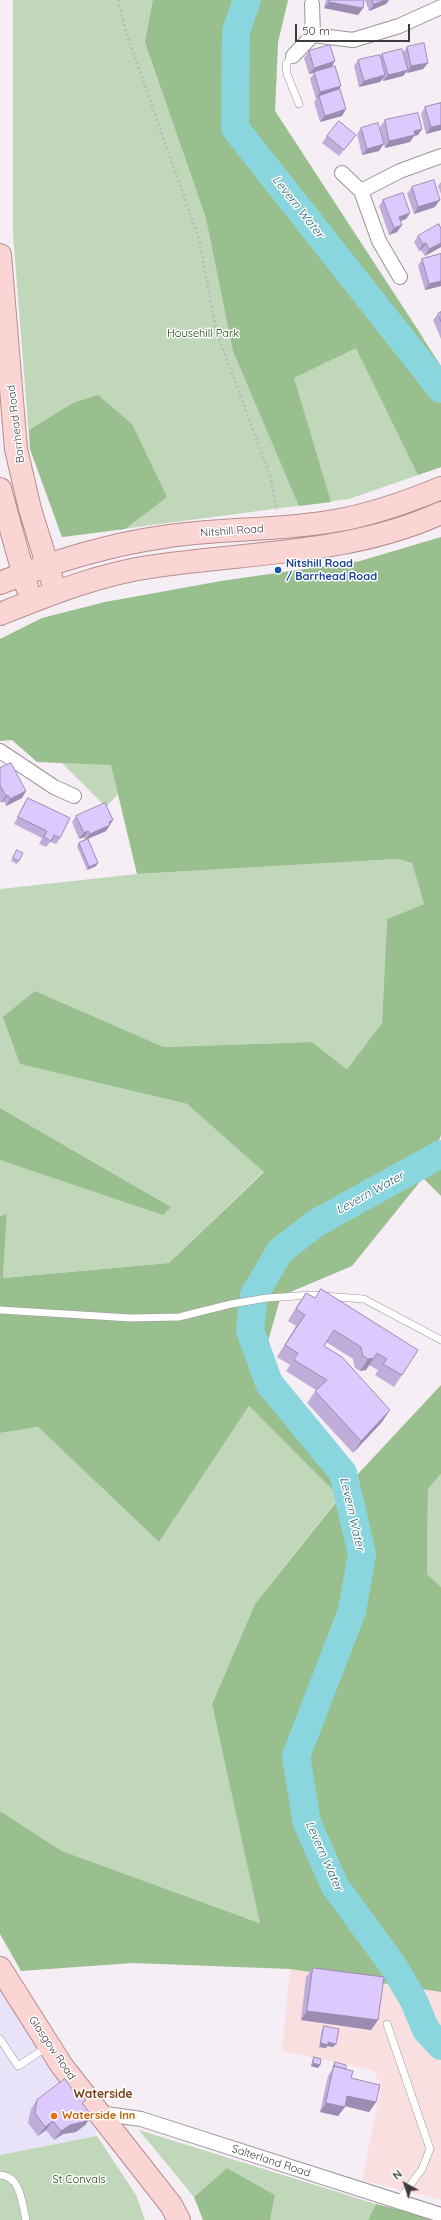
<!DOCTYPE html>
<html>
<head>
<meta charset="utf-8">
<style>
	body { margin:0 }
	#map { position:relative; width:441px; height:2220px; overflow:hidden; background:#f5eef5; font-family:Quicksand,sans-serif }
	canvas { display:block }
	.north { position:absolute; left:385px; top:2164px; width:40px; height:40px; -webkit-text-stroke:3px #fff; paint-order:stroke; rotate:320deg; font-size:11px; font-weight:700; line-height:16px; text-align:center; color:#3e3b3e }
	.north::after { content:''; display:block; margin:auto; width:14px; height:18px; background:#3e3b3e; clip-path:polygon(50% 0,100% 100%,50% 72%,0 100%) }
	.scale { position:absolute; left:295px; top:24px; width:115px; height:18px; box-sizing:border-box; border:2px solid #3e3b3e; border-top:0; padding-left:5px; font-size:12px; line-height:14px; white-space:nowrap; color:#3e3b3e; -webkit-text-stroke:3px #fff; paint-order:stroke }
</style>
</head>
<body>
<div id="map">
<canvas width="441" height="2220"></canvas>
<div class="north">N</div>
<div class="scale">50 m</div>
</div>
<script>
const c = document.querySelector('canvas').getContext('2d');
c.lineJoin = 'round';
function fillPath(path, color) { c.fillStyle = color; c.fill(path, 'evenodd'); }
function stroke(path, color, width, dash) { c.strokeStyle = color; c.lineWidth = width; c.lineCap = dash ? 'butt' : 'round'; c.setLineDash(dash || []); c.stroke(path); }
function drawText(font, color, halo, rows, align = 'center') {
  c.font = font + ' Quicksand,sans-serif'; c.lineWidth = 3; c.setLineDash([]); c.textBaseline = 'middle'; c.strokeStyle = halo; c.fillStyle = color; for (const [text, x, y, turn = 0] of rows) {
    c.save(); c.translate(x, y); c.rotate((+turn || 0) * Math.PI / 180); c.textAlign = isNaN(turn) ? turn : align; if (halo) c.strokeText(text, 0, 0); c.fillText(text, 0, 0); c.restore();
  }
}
const commercial = new Path2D(`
	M0,1991L91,2122L97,2136L0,2155Z`);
const industrial = new Path2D(`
	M290,1969L441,1992V2200L362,2180L381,2086L373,2070L282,2051Z`);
const green = new Path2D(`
	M13,0H288L278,42L275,111L423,337L441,467L349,499L62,537L30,449L13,234Z
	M62,763L111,764L118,794L106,807Z
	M398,859L412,863L424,904L387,919L382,1023L347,1069L312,1042L164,1047L35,991L21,1064L187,1104L264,1171L169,1263L3,1278L7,1214L0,1216V1160L38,1172L171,1207L0,1108V889L137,874Z
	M249,1406L340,1496L255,1604L212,1704L261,1923L62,1851L0,1811V1433L38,1427L159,1542Z
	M441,1474V1587L427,1574L428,1489Z
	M139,2130L376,2204L368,2220H270L275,2195L227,2168L194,2197Z
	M97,2136L136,2195L145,2220H0V2155Z`);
const forest = new Path2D(`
	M153,0H288L278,42L275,111L441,366V467L418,475L356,348L294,378L331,502L299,506L233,351L206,218L145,42Z
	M98,395L132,424L167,497L125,529L62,537L30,449L29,430L73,403Z
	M441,537V1135L437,1146L441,1149V1196L423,1178L352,1266L281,1296L264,1355L319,1430L357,1475L441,1385V1474L428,1489L427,1574L441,1587V1992L290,1969L133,1963L21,1971L0,1934V1811L62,1851L260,1923L212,1704L255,1604L340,1497L249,1406L159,1542L38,1427L0,1433V1216L7,1214L3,1278L169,1263L264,1172L187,1104L20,1064L3,1017L35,991L164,1047L312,1042L347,1069L382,1023L387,919L424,904L412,863L398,859L137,874L111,765L37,762L12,740L0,741V639L42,618L105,602L221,581L360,561Z
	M0,1108L171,1207L163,1215L0,1160Z
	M227,2168L275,2195L270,2220H203L194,2197Z
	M376,2204L441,2220H368Z`);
const river = new Path2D(`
	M247,0L236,31L235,128L441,389
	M441,1154L316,1223L280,1251L254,1295L250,1330L269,1383L343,1473L362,1554L352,1611L296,1756L307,1823L335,1886L394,1967L414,2001L426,2030L441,2046`);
const path = new Path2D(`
	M118,0L125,29L199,239L216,330L270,476L277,510`);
const service = new Path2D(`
	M293,56L286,64L287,74L299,104
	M0,1310L131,1318L179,1317L231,1304L267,1298L311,1295L364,1299L441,1340
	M387,2024L430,2149L422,2169L397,2203
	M0,2039L18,2066L47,2047
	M0,2175C21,2176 22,2204 26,2220`);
const minor = new Path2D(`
	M313,35L353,40L399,26L441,7
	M293,56L313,35L312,4
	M342,173L361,191L379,241L400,277
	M361,191L400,171L441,156
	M0,751L54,787L74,796
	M99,2113L141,2119L441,2215`);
const primary = new Path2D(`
	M0,255L16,449L30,509L52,580
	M0,489L27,587
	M0,583C52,562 107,545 163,537C219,528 278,531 334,521C371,515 407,502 441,488
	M0,614C50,594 102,573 156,566C252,552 351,554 441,513
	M0,1968L62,2066L171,2205L179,2220`);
const wall = new Path2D(`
	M326,0H364L363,8L358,15L324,8Z
	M365,0H389L386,4L369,11Z
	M407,47L428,63L423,69L407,73V71L403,76L383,81L382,79L380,82L359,87L354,66L358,60L380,57L382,54L403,52Z
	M309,51L331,67L341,86L338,90L346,109L342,116L320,122L314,102L317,98L316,99L310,79L314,73L309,74L304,58Z
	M441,103V130L426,134L421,114L425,107Z
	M385,120L422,129L418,135L414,136L410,142L385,148L380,127Z
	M361,128L379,151L362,155L357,134Z
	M327,136L351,141L339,156L322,143Z
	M441,182V194L438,186Z
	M412,187L435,207L414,214L407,194Z
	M383,200L410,213L406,219L400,221L402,225L397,232L389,235L379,206Z
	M441,229V247L425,256L421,250L419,251L414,242L418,236Z
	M441,254V286L425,290L418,266L422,259Z
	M441,312V339L433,320L438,314Z
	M0,768L26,791L22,798L6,806L4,801L1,803L0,801Z
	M28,798L60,838L56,844L50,842L46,847L39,844L42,838L14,824L24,804Z
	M76,816L113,820L110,824V825L106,831L88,839L96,866L87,870L77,846L79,843L85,840L84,837L79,839L72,822Z
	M17,850L19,861L17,864L11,861Z
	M321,1289L402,1375L394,1387L375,1375L378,1370L369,1365L366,1370L360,1371L355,1368L353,1359L326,1342L324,1346L382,1422L353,1453L307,1403L316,1390L286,1371L290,1365L277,1357L296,1326L288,1321L298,1304L306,1293L315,1298Z
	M313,1968L378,2020L371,2030L301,2020L306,1977Z
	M324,2026L333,2047L327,2046L326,2048L319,2047L322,2030Z
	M314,2057L320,2065L318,2068L311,2066L312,2061Z
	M335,2062L346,2069L351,2078L376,2102L369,2112L345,2106L338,2116L320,2112L328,2076L332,2070L333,2066Z
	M37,2100L83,2104L92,2116L85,2125L76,2132L63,2134L54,2140L46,2130L38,2136L28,2123L31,2109Z`);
const shadedWall = new Path2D(`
	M385,0H389L386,4L369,11L374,4Z
	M329,2L363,8L358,15L324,8Z
	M335,61L331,68L309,74L314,68Z
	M428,63L423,69L407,73L411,66Z
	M408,70L403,76L383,81L388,75Z
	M385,75L380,82L359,87L364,81Z
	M341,86L337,92L319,96L316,99L320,92Z
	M346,109L342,116L320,122L325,116Z
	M441,125V130L426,134L431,127Z
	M422,129L418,135L414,136L410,142L385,148L389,141L414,131Z
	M384,144L379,151L362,155L367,149Z
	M440,200L435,207L414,214L418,207Z
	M410,213L406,219L394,224L399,217Z
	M402,225L397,232L389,235L394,228Z
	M426,243L421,250L419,251L423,244Z
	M441,243V247L425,256L429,249Z
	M441,281V286L425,290L429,284Z
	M26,791L22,798L6,806L10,799Z
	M8,795L4,801L1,803L6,796Z
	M113,820L109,826L110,825L106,831L85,840L90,834L109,822Z
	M88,831L84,837L79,839L84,833Z
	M98,863L96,866L87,870L89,867Z
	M374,1358L366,1370L360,1371L368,1359Z
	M390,1410L382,1422L353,1453L361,1441Z
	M307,2011L378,2020L371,2030L301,2020Z
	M328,2042L336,2044L333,2047L327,2046L326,2048L319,2047L321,2043Z
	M313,2063L320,2065L318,2068L311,2066Z
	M347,2096L376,2102L369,2112L341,2105Z
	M326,2103L345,2107L338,2116L320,2112Z
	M92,2116L85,2125L76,2132L63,2134L54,2140L61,2131L70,2125Z
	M53,2121L46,2130L38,2136L45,2127Z`);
const building = new Path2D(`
	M329,0H364L363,8L329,2Z
	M372,0H385L374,4Z
	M424,43L428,63L411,66L407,47Z
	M330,45L335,61L314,68L309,51Z
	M402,49L408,70L388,75L382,54Z
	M380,55L385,75L364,81L358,60Z
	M335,66L341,86L320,92L314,72Z
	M340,89L346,109L325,116L319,96Z
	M441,103V125L431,127L425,107Z
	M418,113L422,129L414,131L415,135L389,141L385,120Z
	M339,121L356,135L344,150L327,136Z
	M378,123L384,144L367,149L361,128Z
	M434,180L440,200L418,207L412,187Z
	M403,193L410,213L399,217L402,225L394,228L383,200Z
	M439,224L441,229V243L429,249L426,243L423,244L418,236Z
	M441,254V281L429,284L422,259Z
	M441,312V322L438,314Z
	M11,763L26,791L10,799L8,795L6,796L0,785V768Z
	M28,798L70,818L60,838L54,835L51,841L44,837L47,831L18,817Z
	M105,803L113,820L109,822L110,825L90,834L88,831L84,833L76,816Z
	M88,839L98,863L89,867L79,843Z
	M17,850L23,853L19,861L13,858Z
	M321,1289L418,1350L402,1375L383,1364L387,1359L377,1353L374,1358L368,1359L363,1356L361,1347L334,1330L324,1346L342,1357L390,1410L361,1441L315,1391L327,1380L294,1360L298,1353L285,1345L305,1315L296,1309L306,1293L315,1298Z
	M313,1968L384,1977L378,2020L307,2011Z
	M324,2026L339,2029L336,2044L328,2042V2045L321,2043Z
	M314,2057L321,2059L320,2065L313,2063Z
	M335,2062L346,2065V2069L334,2066V2067Z
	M334,2066L353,2071L351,2078L380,2085L376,2102L347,2096L345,2107L326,2103Z
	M65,2079L77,2096L81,2094L86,2100L82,2103L92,2116L83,2122L70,2125L61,2131L53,2121L45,2127L35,2113L37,2100Z`);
const markers = [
	[278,570,4,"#1a4fb4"],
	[54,2116,4,"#e8710a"]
];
const parkNames = [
	["Househill Park",203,334],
	["St Convals",79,2180]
];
const streetNames = [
	["Barrhead Road",16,424,-97],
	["Nitshill Road",232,531,-4],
	["Glasgow Road",52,2048,56],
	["Salterland Road",271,2161,18]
];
const transitNames = [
	["Nitshill Road",286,564],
	["/ Barrhead Road",286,577]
];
const foodNames = [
	["Waterside Inn",62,2116]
];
const waterNames = [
	["Levern Water",298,207,52],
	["Levern Water",370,1193,-29],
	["Levern Water",352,1514,77],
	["Levern Water",324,1856,66]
];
const neighbourhoodNames = [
	["Waterside",103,2094]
];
fillPath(commercial, '#e9e3f9');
fillPath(industrial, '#fadfe0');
fillPath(green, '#c0d7b9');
fillPath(forest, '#9abf8f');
stroke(river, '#8ad6df', 28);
stroke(service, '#9b949a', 8);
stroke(minor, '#9b949a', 16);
stroke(primary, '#b68d8d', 24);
stroke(path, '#bbb6bb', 2.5, [2, 3]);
stroke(service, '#fff', 7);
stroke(minor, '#fff', 14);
stroke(primary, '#fad5d4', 22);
fillPath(wall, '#bfadda');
fillPath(shadedWall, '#9b8db2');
fillPath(building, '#dec9fe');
stroke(building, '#9b8db2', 1);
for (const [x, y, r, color] of markers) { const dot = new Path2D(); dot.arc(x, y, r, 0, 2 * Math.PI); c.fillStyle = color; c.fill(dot); stroke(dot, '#fff', 1.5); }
drawText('11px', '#164400', '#fff', parkNames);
drawText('11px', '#3e3b3e', '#fff', streetNames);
drawText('bold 11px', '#164399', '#fff', transitNames, 'left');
drawText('bold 11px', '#c56008', '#fff', foodNames, 'left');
drawText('italic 12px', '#226169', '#fff', waterNames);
drawText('bold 12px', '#793a16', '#fff', neighbourhoodNames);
</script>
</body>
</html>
